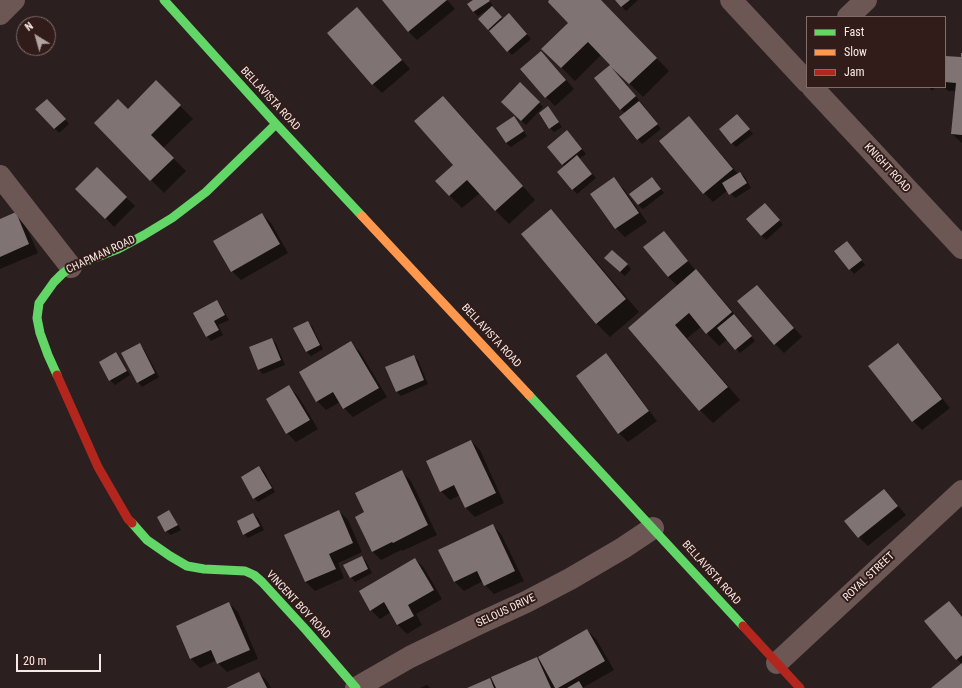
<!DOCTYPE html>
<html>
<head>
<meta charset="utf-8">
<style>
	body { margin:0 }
	#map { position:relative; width:962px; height:688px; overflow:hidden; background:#2b201f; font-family:"Roboto Condensed",sans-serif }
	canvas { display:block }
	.legend { position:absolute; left:806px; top:16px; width:140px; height:72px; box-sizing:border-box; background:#311c19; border:1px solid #816e6b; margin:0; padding:5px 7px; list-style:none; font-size:12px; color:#f8e9e6 }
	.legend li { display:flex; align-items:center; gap:8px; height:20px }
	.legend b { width:20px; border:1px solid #816e6b }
	.north { position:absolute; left:16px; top:16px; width:40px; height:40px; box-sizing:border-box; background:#311c19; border:1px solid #816e6b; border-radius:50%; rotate:323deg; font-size:11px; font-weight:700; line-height:16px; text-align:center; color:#f8e9e6 }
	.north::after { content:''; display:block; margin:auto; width:14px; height:18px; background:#b0a3a0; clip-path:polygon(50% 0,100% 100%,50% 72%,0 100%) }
	.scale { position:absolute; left:16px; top:654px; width:85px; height:18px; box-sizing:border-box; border:2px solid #f8e9e6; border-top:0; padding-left:5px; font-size:12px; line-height:14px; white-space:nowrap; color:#f8e9e6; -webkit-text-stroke:3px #311c19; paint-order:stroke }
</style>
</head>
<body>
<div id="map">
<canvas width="962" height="688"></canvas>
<ul class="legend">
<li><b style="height:5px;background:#63d668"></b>Fast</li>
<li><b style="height:5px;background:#ff974d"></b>Slow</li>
<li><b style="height:5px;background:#b3261e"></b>Jam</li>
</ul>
<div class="north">N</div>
<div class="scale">20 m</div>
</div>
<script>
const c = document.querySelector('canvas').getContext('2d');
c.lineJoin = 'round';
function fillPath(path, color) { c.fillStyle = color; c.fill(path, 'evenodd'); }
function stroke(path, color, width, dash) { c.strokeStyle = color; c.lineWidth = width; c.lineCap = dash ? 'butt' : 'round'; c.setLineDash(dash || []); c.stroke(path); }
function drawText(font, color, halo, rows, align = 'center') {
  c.font = font + ' "Roboto Condensed",sans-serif'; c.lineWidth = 4; c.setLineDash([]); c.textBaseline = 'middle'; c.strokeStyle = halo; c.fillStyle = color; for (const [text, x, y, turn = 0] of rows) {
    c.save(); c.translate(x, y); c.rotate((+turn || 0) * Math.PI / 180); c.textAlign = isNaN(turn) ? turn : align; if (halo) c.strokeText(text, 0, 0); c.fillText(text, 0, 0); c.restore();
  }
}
const shadow = new Path2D(`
	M383,0H447L455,9L417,40L408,31Z
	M475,0H489L493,6L492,7L504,20L514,19L531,39L512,55L479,19L490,9H489L478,16L473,11Z
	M551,0H600L669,71L643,97L601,55L575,81L543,49L570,23Z
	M616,0H638L626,11Z
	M365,17L410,69L382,93L373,84L328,33Z
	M962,52V143L952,134L956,91H948L944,87H945V57L961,58Z
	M550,61L574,89L555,106L546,97Z
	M610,66L644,106L661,129L642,144L620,117L625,113L620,109Z
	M156,82L193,119L163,148L186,171L164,193L95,123L128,110Z
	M520,84L543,107L526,125L502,102Z
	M929,87H936L932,91Z
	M443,97L456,110L535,200L509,224L496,211L480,193L462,208L449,195L454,165Z
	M47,100L69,124L59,133L37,109Z
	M548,108L552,112L562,127L554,132L550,128Z
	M689,118L698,127L738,174L740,173L745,177L751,188L735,198L728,190L713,202L704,193L661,141Z
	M741,119L753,134L736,147L732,143Z
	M518,122L527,136L511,147L506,143Z
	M571,136L586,154L579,159L596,178L577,194L558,172L565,167L548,147Z
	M97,169L135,206L114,227L77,189Z
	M652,178L656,182L664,193L643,209L638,205L630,194Z
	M614,179L623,188L647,222L625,237L616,228L592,195Z
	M770,209L783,225L766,240L761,235Z
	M551,211L564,224L639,312L610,337L597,324L522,234Z
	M15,213L24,222L38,253L0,269V220Z
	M262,214L271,223L288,253L241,280L232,271Z
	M663,232L672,241L696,271L709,284L744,325L743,326L755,341L740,353L728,339L719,346L701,327L687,338L740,400L713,423L700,410L629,328L678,286L668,277Z
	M851,247L865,265L854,274L850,269Z
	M610,263L627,264L631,269L625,276Z
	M757,286L766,295L802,337L784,353L775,344Z
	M217,301L221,306L229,320L218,325L223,335L211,341L207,336Z
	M307,322L312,326L323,349L311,356L306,351Z
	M272,339L276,343L285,365L263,374L259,370Z
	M351,343L360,352L387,397L353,417L344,408L340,402L326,410L317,401L300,373Z
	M898,344L906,353L950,408L922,430L913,421L869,367Z
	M139,345L144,349L159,377L142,387L138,382Z
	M116,354L120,358L130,375L115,385L110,380Z
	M606,355L615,364L657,421L628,442L619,433Z
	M413,356L418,360L428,384L401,396L397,392Z
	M289,387L298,396L318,429L296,442L287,433Z
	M471,441L480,450L504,503L475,517L466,508L460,495L450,500L441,491Z
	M259,467L264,471L275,492L258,502L254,498Z
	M402,472L411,481L437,535L402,551L401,550L381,560L372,551L365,513Z
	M884,491L893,500L906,515L868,546L859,537Z
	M169,511L173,516L181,530L171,535L166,531Z
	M339,511L348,520L362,552L338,563L344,578L315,591L306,582L285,536Z
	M253,514L258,518L264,530L248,538L244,534Z
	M492,525L501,534L524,581L494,594L485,585L483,581L464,591L455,582L440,550Z
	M362,557L366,561L372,573L355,582L351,577Z
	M415,559L424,568L442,599L416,614L422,625L407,634L398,625L391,612L380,619L371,610Z
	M949,602L962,616V664L957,659Z
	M229,603L238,612L258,659L227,672L218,663L217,660L200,668L191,659Z
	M587,630L596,639L614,670L584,687V688H470L490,680L496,686L537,658L541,662Z
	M259,673L268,682L271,688H229Z
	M427,685L430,688H420Z`);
const building = new Path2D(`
	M382,0H447L408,32Z
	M473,0H489L490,1L473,12L467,4Z
	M549,0H601L657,58L629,84L611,67L636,96L620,110L594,78L610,65L588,42L561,68L541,49L568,23L548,2Z
	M615,0H630L621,7Z
	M492,6L502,17L488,30L478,19Z
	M357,7L402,60L372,85L327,33Z
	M509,13L527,34L507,52L489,31Z
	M541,51L566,80L545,98L520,69Z
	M961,53H962V135L951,134L956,83L945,82V56L961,57Z
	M156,80L181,105L151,135L174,158L150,181L94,123L118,99L128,109Z
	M520,82L540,102L521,121L501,102Z
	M443,96L523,186L495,211L467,180L449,196L435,181L453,165L414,121Z
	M47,99L66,119L54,129L35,109Z
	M639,101L658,124L637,140L619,117Z
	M548,106L559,122L549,129L539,113Z
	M737,114L750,129L731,144L719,129Z
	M514,116L524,131L506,143L496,128Z
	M689,116L733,169L703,194L659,141Z
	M567,130L582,149L562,165L547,147Z
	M577,155L592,174L572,190L557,172Z
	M97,167L127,197L105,219L75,189Z
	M740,172L747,183L729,195L722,183Z
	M614,177L639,213L615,229L590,194Z
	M652,177L661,189L638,205L629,194Z
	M765,203L780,220L761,236L746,219Z
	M551,209L626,299L596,324L521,234Z
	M16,212L29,244L0,257V219Z
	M262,213L280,244L231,272L213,241Z
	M664,231L688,261L668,277L643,247Z
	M847,241L862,260L849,270L834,251Z
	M612,250L628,264L620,272L604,258Z
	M696,269L732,312L706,334L689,313L675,325L728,387L699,411L628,328Z
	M757,285L794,328L774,345L737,301Z
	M217,300L225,315L214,321L219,330L206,337L193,313Z
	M734,314L752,336L735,350L717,328Z
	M308,321L320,345L306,352L293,328Z
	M272,338L281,360L258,370L249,347Z
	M351,341L379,388L343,409L333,392L316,402L299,372Z
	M140,343L155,373L137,383L121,353Z
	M898,343L942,399L912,422L868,366Z
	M116,352L127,371L109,381L99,362Z
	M606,353L649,411L618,434L576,376Z
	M414,355L424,380L396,392L385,367Z
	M289,385L310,420L286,434L266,399Z
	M471,440L496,493L465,508L454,485L440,492L426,461Z
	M259,466L272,488L253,499L241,477Z
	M402,470L428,525L393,543L392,542L372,552L355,517L364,512L355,493Z
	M884,489L898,506L858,538L844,521Z
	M169,510L178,525L165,532L157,517Z
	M339,510L353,543L329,554L336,569L305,582L284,535Z
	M253,513L260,526L243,535L237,521Z
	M493,524L515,571L484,586L477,571L454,582L438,550Z
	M362,556L368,569L350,578L343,565Z
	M415,558L434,590L408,605L414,616L397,625L384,602L370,611L359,591Z
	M949,601L962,617V655L956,660L924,621Z
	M229,602L250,650L217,664L211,650L190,659L176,626Z
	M587,629L605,661L558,688H555L538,657Z
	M537,657L551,688H496L491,677Z
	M962,663V688H931Z
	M259,672L267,688H226Z
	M490,678L494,688H467Z
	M579,681L583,688H567Z`);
const street = new Path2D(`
	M731,0L807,82
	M0,14L14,0
	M848,17L866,0
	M812,87L962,248
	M0,176L71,267
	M777,663L962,491
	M356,688L410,657L478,624L526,602L570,579L623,548L653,528`);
const fast = new Path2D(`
	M164,0L276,124L362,216
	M57,375L48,355L40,333L37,318L39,303L54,282L62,274L71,267L118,249L144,235L172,218L206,192L276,124
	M529,395L743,626
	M132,523L147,540L170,556L187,566L204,569L245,571L254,575L262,582L306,630L356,688`);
const slow = new Path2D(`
	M362,216L529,395`);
const jam = new Path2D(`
	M57,375L98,467L128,519L132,523
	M743,626L800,688`);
const streetNames = [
	["BELLAVISTA ROAD",270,99,47],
	["KNIGHT ROAD",887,168,47],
	["CHAPMAN ROAD",101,255,-25],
	["BELLAVISTA ROAD",491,336,47],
	["BELLAVISTA ROAD",711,573,48],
	["ROYAL STREET",869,577,-43],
	["VINCENT BOY ROAD",298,605,47],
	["SELOUS DRIVE",506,611,-25]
];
fillPath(shadow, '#0007');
fillPath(building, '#7f7473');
stroke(street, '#6c5755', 22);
stroke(fast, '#63d668', 9);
stroke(slow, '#ff974d', 9);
stroke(jam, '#b3261e', 9);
drawText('11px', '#f8e9e6', '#311c19', streetNames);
</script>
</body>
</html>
